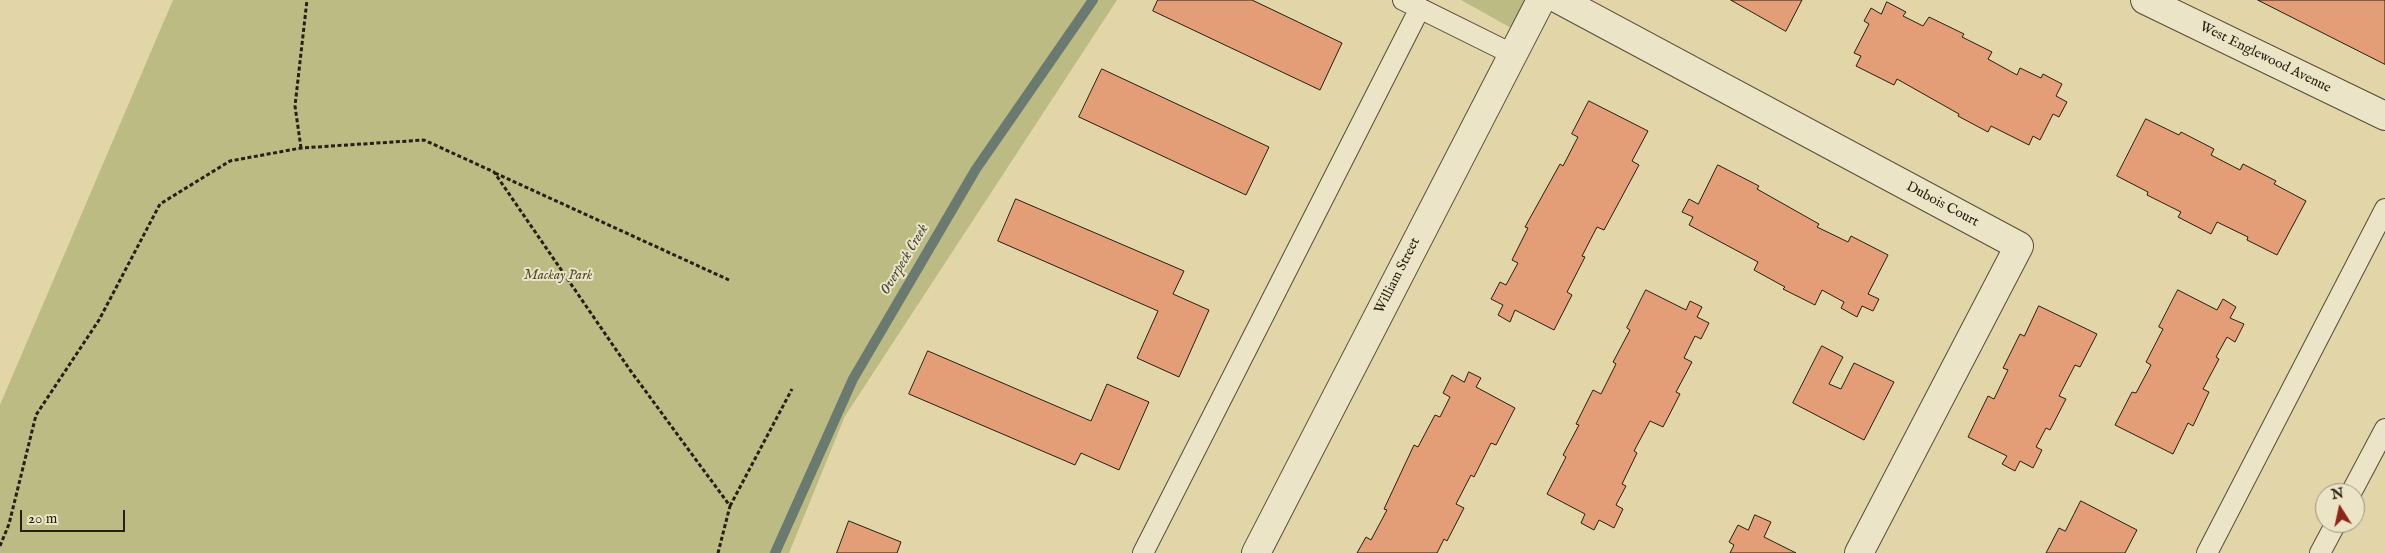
<!DOCTYPE html>
<html>
<head>
<meta charset="utf-8">
<style>
	body { margin:0 }
	#map { position:relative; width:2385px; height:553px; overflow:hidden; background:#e2d5a8; font-family:"IM FELL English",serif }
	canvas { display:block }
	.north { position:absolute; left:2315px; top:483px; width:50px; height:50px; box-sizing:border-box; background:#ece4c6; border:1px solid #9e957e; border-radius:50%; rotate:350deg; font-size:14px; font-weight:700; line-height:20px; text-align:center; color:#291e11 }
	.north::after { content:''; display:block; margin:auto; width:18px; height:22px; background:#8f2418; clip-path:polygon(50% 0,100% 100%,50% 72%,0 100%) }
	.scale { position:absolute; left:20px; top:510px; width:105px; height:22px; box-sizing:border-box; border:2px solid #291e11; border-top:0; padding-left:6px; font-size:15px; line-height:18px; white-space:nowrap; color:#291e11; -webkit-text-stroke:4px #ece4c6; paint-order:stroke }
</style>
</head>
<body>
<div id="map">
<canvas width="2385" height="553"></canvas>
<div class="north">N</div>
<div class="scale">20 m</div>
</div>
<script>
const c = document.querySelector('canvas').getContext('2d');
c.lineJoin = 'round';
function fillPath(path, color) { c.fillStyle = color; c.fill(path, 'evenodd'); }
function stroke(path, color, width, dash) { c.strokeStyle = color; c.lineWidth = width; c.lineCap = dash ? 'butt' : 'round'; c.setLineDash(dash || []); c.stroke(path); }
function drawText(font, color, halo, rows, align = 'center') {
  c.font = font + ' "IM FELL English",serif'; c.lineWidth = 4; c.setLineDash([]); c.textBaseline = 'middle'; c.strokeStyle = halo; c.fillStyle = color; for (const [text, x, y, turn = 0] of rows) {
    c.save(); c.translate(x, y); c.rotate((+turn || 0) * Math.PI / 180); c.textAlign = isNaN(turn) ? turn : align; if (halo) c.strokeText(text, 0, 0); c.fillText(text, 0, 0); c.restore();
  }
}
const green = new Path2D(`
	M173,0H1117L845,416L789,553H0V405Z
	M1461,0H1539L1522,34Z`);
const stream = new Path2D(`
	M775,553L853,379L976,169L1093,0`);
const building = new Path2D(`
	M1158,0H1252L1342,43L1320,90L1153,11Z
	M1731,0H1802L1786,31Z
	M2258,0H2385V64Z
	M1887,2L1906,12L1903,16L1923,26L1929,17L1964,34L1962,37L1992,52L1988,59L2017,75L2020,68L2041,78L2043,74L2062,84L2056,96L2067,102L2059,117L2053,114L2040,140L2033,136L2029,145L1991,126L1988,132L1958,116L1959,114L1897,79L1894,85L1856,66L1861,56L1854,53L1869,24L1864,21L1871,8L1881,14Z
	M1102,69L1269,147L1246,195L1079,117Z
	M1589,101L1648,131L1632,161L1639,165L1604,230L1597,227L1582,256L1585,257L1567,292L1572,295L1554,330L1515,310L1510,322L1498,315L1503,305L1491,299L1500,282L1506,285L1518,263L1512,260L1528,228L1525,227L1560,164L1563,166L1578,137L1572,134Z
	M2146,119L2179,135L2181,132L2214,149L2211,155L2240,170L2243,164L2276,181L2274,184L2306,201L2277,255L2247,240L2248,237L2217,222L2211,234L2178,217L2181,212L2147,195L2148,192L2117,176Z
	M1718,165L1759,186L1757,189L1819,224L1817,227L1848,242L1851,236L1888,255L1868,294L1879,299L1873,311L1862,306L1857,317L1841,308L1844,302L1822,290L1815,305L1783,289L1785,287L1754,270L1758,262L1689,225L1693,217L1682,212L1689,199L1698,204Z
	M1016,199L1184,271L1173,294L1209,310L1179,377L1137,358L1158,311L998,241Z
	M1646,290L1686,310L1690,301L1702,307L1697,317L1709,323L1701,339L1695,336L1684,358L1692,362L1676,392L1680,394L1663,427L1650,421L1634,451L1637,453L1622,484L1626,486L1616,505L1623,509L1614,528L1599,520L1594,530L1581,523L1585,514L1547,494L1566,457L1563,455L1579,425L1576,424L1593,390L1601,394L1616,364L1613,362L1630,330L1627,328Z
	M2178,290L2217,310L2223,299L2236,307L2230,318L2244,324L2235,342L2227,337L2216,357L2219,359L2203,389L2209,392L2193,426L2188,423L2173,454L2115,425L2132,392L2136,393L2151,365L2146,362L2163,329L2159,327Z
	M2039,306L2097,334L2080,367L2075,365L2059,396L2066,399L2050,430L2046,428L2036,447L2042,450L2033,468L2020,461L2015,471L2002,464L2007,456L1968,437L1988,396L1994,399L2008,370L2003,368L2020,334L2024,336Z
	M1822,346L1843,357L1829,384L1841,389L1854,363L1894,382L1864,440L1793,403Z
	M928,351L1091,421L1107,384L1149,402L1119,470L1081,453L1075,465L909,394Z
	M1469,372L1481,378L1476,387L1515,408L1496,445L1491,443L1474,477L1471,475L1456,504L1464,508L1447,541L1444,539L1437,553H1357L1366,537L1371,540L1387,510L1384,509L1414,445L1418,447L1435,415L1440,417L1450,397L1443,393L1452,375L1464,382Z
	M2081,501L2137,530L2125,553H2046L2059,528L2065,531Z
	M1755,515L1771,522L1764,537L1796,553H1730L1734,545L1729,542L1738,525L1748,530Z
	M849,521L901,542L897,553H837Z`);
const path = new Path2D(`
	M301,148L295,106L307,0
	M495,173L729,280
	M730,506L792,389
	M0,546L9,524L36,415L99,320L160,204L230,161L301,148L424,140L494,172L630,370L730,506L718,553`);
const service = new Path2D(`
	M1403,0L1512,54
	M2351,493L2385,429
	M1143,553L1420,8
	M2207,553L2385,209
	M2320,553L2336,523`);
const minor = new Path2D(`
	M1560,0L2019,246L1859,553
	M2145,0L2385,116
	M1256,553L1541,0`);
const streetNames = [
	["West Englewood Avenue",2265,58,26],
	["Dubois Court",1942,205,28],
	["William Street",1398,276,-63]
];
const parkNames = [
	["Mackay Park",558,276]
];
const waterNames = [
	["Overpeck Creek",905,260,-59]
];
fillPath(green, '#bbbb83');
stroke(stream, '#6a7a70', 10);
fillPath(building, '#e39e77');
stroke(building, '#291e11', 1);
stroke(service, '#574c37', 22);
stroke(minor, '#574c37', 30);
stroke(path, '#291e11', 3, [4, 2.5]);
stroke(service, '#ece4c6', 20);
stroke(minor, '#ece4c6', 28);
drawText('14px', '#291e11', '#ece4c6', streetNames);
drawText('italic 14px', '#554d33', '#ece4c6', parkNames);
drawText('italic 15px', '#4a4c41', '#ece4c6', waterNames);
</script>
</body>
</html>
